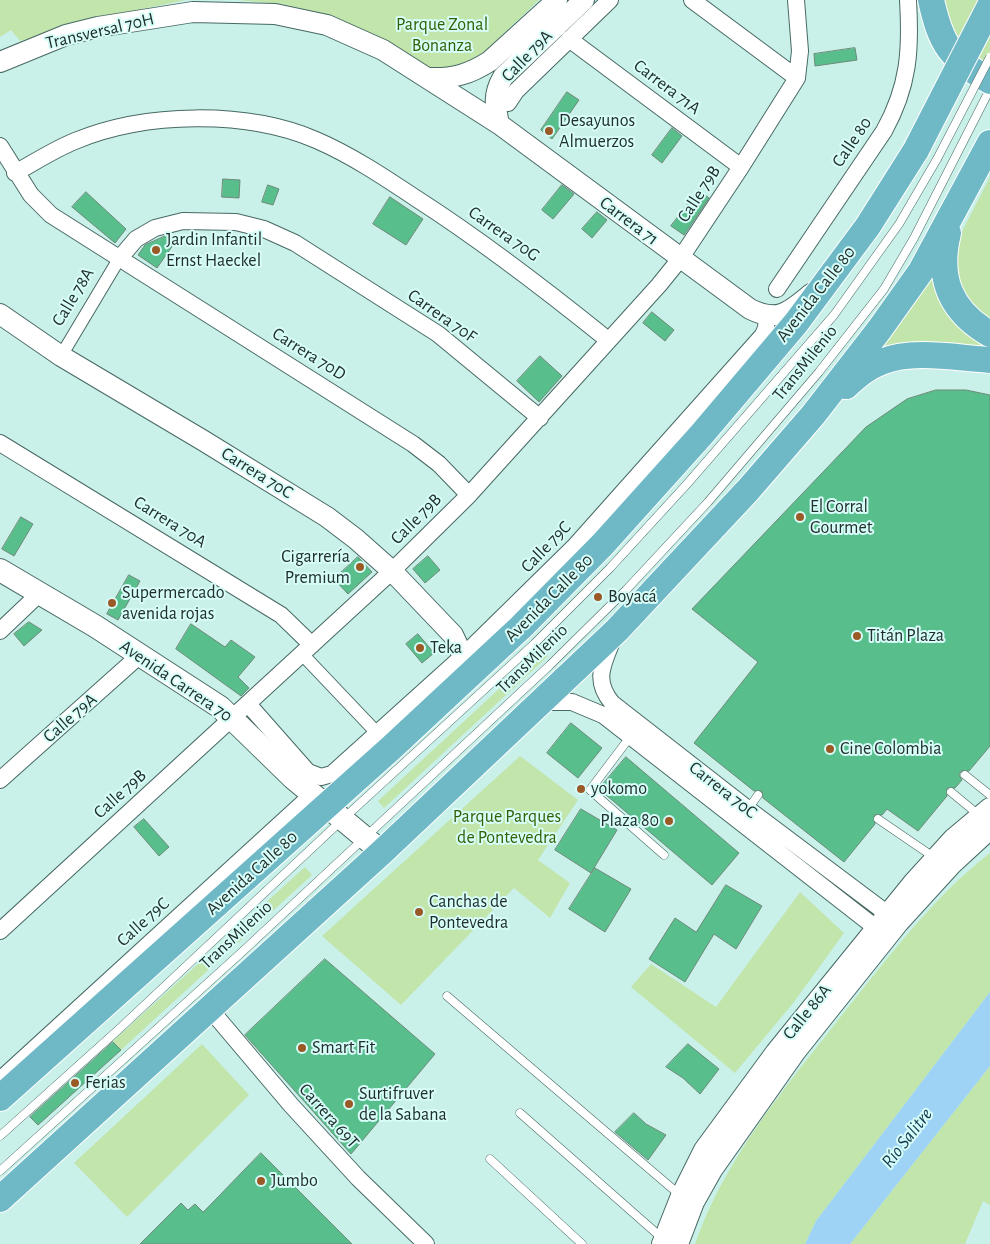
<!DOCTYPE html>
<html>
<head>
<meta charset="utf-8">
<style>
	body { margin:0 }
	canvas { display:block; background:#caf0ea }
</style>
</head>
<body>
<canvas width="990" height="1244"></canvas>
<script>
const c = document.querySelector('canvas').getContext('2d');
c.lineJoin = 'round';
function fillPath(path, color) { c.fillStyle = color; c.fill(path, 'evenodd'); }
function stroke(path, color, width, dash) { c.strokeStyle = color; c.lineWidth = width; c.lineCap = dash ? 'butt' : 'round'; c.setLineDash(dash || []); c.stroke(path); }
function drawText(font, color, halo, rows, align = 'center') {
  c.font = font + ' "Alegreya Sans",sans-serif'; c.lineWidth = 4; c.setLineDash([]); c.textBaseline = 'middle'; c.strokeStyle = halo; c.fillStyle = color; for (const [text, x, y, turn = 0] of rows) {
    c.save(); c.translate(x, y); c.rotate((+turn || 0) * Math.PI / 180); c.textAlign = isNaN(turn) ? turn : align; if (halo) c.strokeText(text, 0, 0); c.fillText(text, 0, 0); c.restore();
  }
}
const green = new Path2D(`
	M0,0H186L118,14L20,41L11,30L0,37Z
	M236,0H539L479,57L456,72H437L344,25L282,4Z
	M940,0H990V67C957,42 954,39 940,0Z
	M990,177V327L961,302L955,245Z
	M935,271L988,346L990,350L923,344L884,346Z
	M542,649L548,656L384,808L378,801Z
	M520,756L578,800L538,860L570,883L550,918L514,888L401,1005L322,936Z
	M990,853V992L816,1221L805,1244H695C726,1156 786,1087 842,1015C888,958 932,898 990,853Z
	M305,867L312,875L121,1050L113,1041Z
	M800,892L844,933L794,1002L735,1073L631,987L651,964L716,1007Z
	M202,1044L249,1095L127,1217L74,1163Z
	M990,1066V1205L983,1201L965,1244H850Z`);
const water = new Path2D(`
	M990,992V1066L850,1244H805L816,1221Z`);
const building = new Path2D(`
	M855,48L857,60L815,66L814,54Z
	M567,92L579,100L552,139L541,130Z
	M672,128L682,136L662,163L652,155Z
	M223,179L240,180L239,198L222,197Z
	M268,185L279,189L273,205L262,202Z
	M562,185L574,194L553,219L542,210Z
	M699,190L709,198L684,235L671,226Z
	M86,192L126,229L115,243L72,207Z
	M390,197L423,219L406,245L373,224Z
	M597,212L607,220L592,238L582,229Z
	M168,235L173,245L157,268L138,255L145,245Z
	M652,312L674,330L665,341L643,323Z
	M540,356L562,376L539,402L517,381Z
	M936,390H966L990,395V746L969,771H961L959,775L962,780L955,788H947V796L918,831L887,809L882,815H874L875,824L844,862L763,798L762,791H754L694,743L758,662L692,609L866,427L907,399Z
	M21,517L33,524L14,556L2,549Z
	M428,556L440,570L425,583L413,569Z
	M358,557L372,572L348,594L334,579Z
	M129,575L140,581L118,620L107,614Z
	M29,622L42,630L24,646L14,634Z
	M191,624L225,647L231,640L255,657L238,677L249,688L241,696L176,649Z
	M418,634L434,653L422,663L406,644Z
	M571,723L602,748L578,778L547,753Z
	M626,757L739,853L712,885L599,789Z
	M581,809L617,830L591,873L555,850Z
	M144,819L169,847L159,856L134,827Z
	M595,868L631,889L605,932L569,909Z
	M726,885L762,906L736,949L714,934L685,982L649,959L675,918L696,932Z
	M325,959L435,1054L351,1154L245,1035Z
	M113,1042L121,1050L38,1125L30,1117Z
	M688,1044L719,1069L700,1094L683,1078L666,1067Z
	M634,1113L646,1124L666,1135L648,1160L615,1132Z
	M261,1153L352,1244H140L181,1203L188,1210L195,1204L203,1212Z`);
const service = new Path2D(`
	M630,737L590,790L664,855
	M965,775L990,795
	M951,792L980,816
	M748,809L758,795
	M878,819L935,858
	M447,996L681,1196
	M520,1113L663,1239
	M0,1136L118,1030L343,819L534,644L610,568L687,484L834,315L899,224L937,159
	M490,1159L582,1244
	M0,1171L242,952L550,665L626,590L708,502L819,372L884,289L914,238L990,89`);
const pedestrian = new Path2D(`
	M61,356L119,259
	M302,654L378,734`);
const minor = new Path2D(`
	M692,0L797,78
	M569,39L741,167
	M508,103L516,91L610,0
	M0,146L31,195L51,215L413,444L439,464L469,495
	M15,173C35,162 55,149 75,141C145,112 246,110 316,140C351,155 384,177 417,199C484,242 546,290 608,340
	M119,259L136,239L155,228L183,221L236,222L264,229L295,243L438,334L540,418
	M777,289L884,131C909,86 911,50 908,0
	M0,443L281,615L312,645
	M0,631L40,593
	M613,639C603,664 593,680 612,703L748,809L897,921
	M543,702H572L603,715L885,935
	M248,704L308,772L321,777L332,774L463,656L574,547L763,335L766,328L767,316
	M0,780L140,655
	M0,931L392,571L469,495L659,285L680,259L741,167L797,78L800,51L796,0
	M209,1008L291,1105L358,1178L426,1244
	M0,1080L313,794`);
const tertiary = new Path2D(`
	M0,62L66,35L98,27L193,12L275,14L327,25L383,50L499,124L750,309C778,323 789,312 811,294
	M429,78C453,79 470,74 490,61L557,0
	M499,124C495,105 493,94 503,77L584,0
	M0,314L61,356L204,441L327,517L356,539L392,571L453,635L463,656L464,680
	M662,1244L681,1196L704,1150L776,1052L913,883L953,839L990,808
	M678,1244L694,1202L712,1170L796,1051L899,922L951,865L990,829`);
const secondary = new Path2D(`
	M0,570L95,626L220,707L293,778L382,852`);
const trunk = new Path2D(`
	M931,0C941,45 950,58 990,81
	M948,233C937,278 950,311 990,334
	M846,386C856,377 867,367 881,362C913,349 956,358 990,360
	M0,1098L391,748L521,627L603,544L702,434L796,323L868,226L916,150
	M0,1199L382,852L617,630L748,490L813,415L879,330L921,271L990,143`);
const serviceBridge = new Path2D(`
	M937,159L990,57`);
const trunkBridge = new Path2D(`
	M916,150L990,6`);
const markers = [
	[549,131,5,"#9b5926"],
	[156,250,5,"#9b5926"],
	[800,517,5,"#9b5926"],
	[360,567,5,"#9b5926"],
	[598,597,5,"#9b5926"],
	[112,603,5,"#9b5926"],
	[857,636,5,"#9b5926"],
	[420,648,5,"#9b5926"],
	[830,749,5,"#9b5926"],
	[581,789,5,"#9b5926"],
	[669,821,5,"#9b5926"],
	[419,912,5,"#9b5926"],
	[302,1048,5,"#9b5926"],
	[75,1083,5,"#9b5926"],
	[349,1104,5,"#9b5926"],
	[261,1181,5,"#9b5926"]
];
const parkNames = [
	["Parque Zonal",442,25],
	["Bonanza",442,46],
	["Parque Parques",507,817],
	["de Pontevedra",507,838]
];
const streetNames = [
	["Transversal 70H",100,31,-13],
	["Calle 79A",527,56,-46],
	["Carrera 71A",667,87,37],
	["Calle 80",852,142,-56],
	["Calle 79B",699,194,-57],
	["Carrera 71",629,221,37],
	["Carrera 70G",504,234,35],
	["Avenida Calle 80",816,294,-52],
	["Calle 78A",73,297,-59],
	["Carrera 70F",442,316,35],
	["Carrera 70D",309,354,32],
	["TransMilenio",805,363,-51],
	["Carrera 70C",257,473,32],
	["Calle 79B",416,519,-45],
	["Carrera 70A",170,522,32],
	["Calle 79C",546,547,-46],
	["Avenida Calle 80",549,598,-45],
	["TransMilenio",532,659,-44],
	["Avenida Carrera 70",176,681,34],
	["Calle 79A",70,718,-41],
	["Carrera 70C",723,790,38],
	["Calle 79B",120,794,-42],
	["Avenida Calle 80",252,873,-42],
	["Calle 79C",143,922,-42],
	["TransMilenio",236,935,-43],
	["Calle 86A",807,1012,-51],
	["Carrera 69T",329,1116,48]
];
const poiNames = [
	["Desayunos",559,121],
	["Almuerzos",559,142],
	["Jardin Infantil",166,240],
	["Ernst Haeckel",166,261],
	["El Corral",810,507],
	["Gourmet",810,528],
	["Cigarrería",350,557,"right"],
	["Premium",350,578,"right"],
	["Supermercado",122,593],
	["avenida rojas",122,614],
	["Boyacá",608,597],
	["Titán Plaza",867,636],
	["Teka",430,648],
	["Cine Colombia",840,749],
	["yokomo",591,789],
	["Plaza 80",659,821,"right"],
	["Canchas de",429,902],
	["Pontevedra",429,923],
	["Smart Fit",312,1048],
	["Ferias",85,1083],
	["Surtifruver",359,1094],
	["de la Sabana",359,1115],
	["Jumbo",271,1181]
];
const waterNames = [
	["Río Salitre",907,1138,-52]
];
fillPath(green, '#c2e5ac');
fillPath(water, '#9ed3f6');
fillPath(building, '#57be8c');
stroke(building, '#6f8a7a', 1);
stroke(service, '#476964', 9);
stroke(pedestrian, '#476964', 14);
stroke(minor, '#476964', 18);
stroke(tertiary, '#476964', 22);
stroke(secondary, '#476964', 24);
stroke(trunk, '#fff', 28);
stroke(service, '#fff', 8);
stroke(pedestrian, '#fff', 12);
stroke(minor, '#fff', 16);
stroke(tertiary, '#fff', 20);
stroke(secondary, '#fff', 22);
stroke(trunk, '#6fb8c6', 26);
stroke(serviceBridge, '#476964', 9, []);
stroke(trunkBridge, '#fff', 28, []);
stroke(serviceBridge, '#fff', 8);
stroke(trunkBridge, '#6fb8c6', 26);
for (const [x, y, r, color] of markers) { const dot = new Path2D(); dot.arc(x, y, r, 0, 2 * Math.PI); c.fillStyle = color; c.fill(dot); stroke(dot, '#d7fdf8', 2); }
drawText('18px', '#345f04', '#d7fdf8', parkNames);
drawText('18px', '#202e2c', '#d7fdf8', streetNames);
drawText('18px', '#202e2c', '#d7fdf8', poiNames, 'left');
drawText('italic 19px', '#113a52', '#d7fdf8', waterNames);
</script>
</body>
</html>
